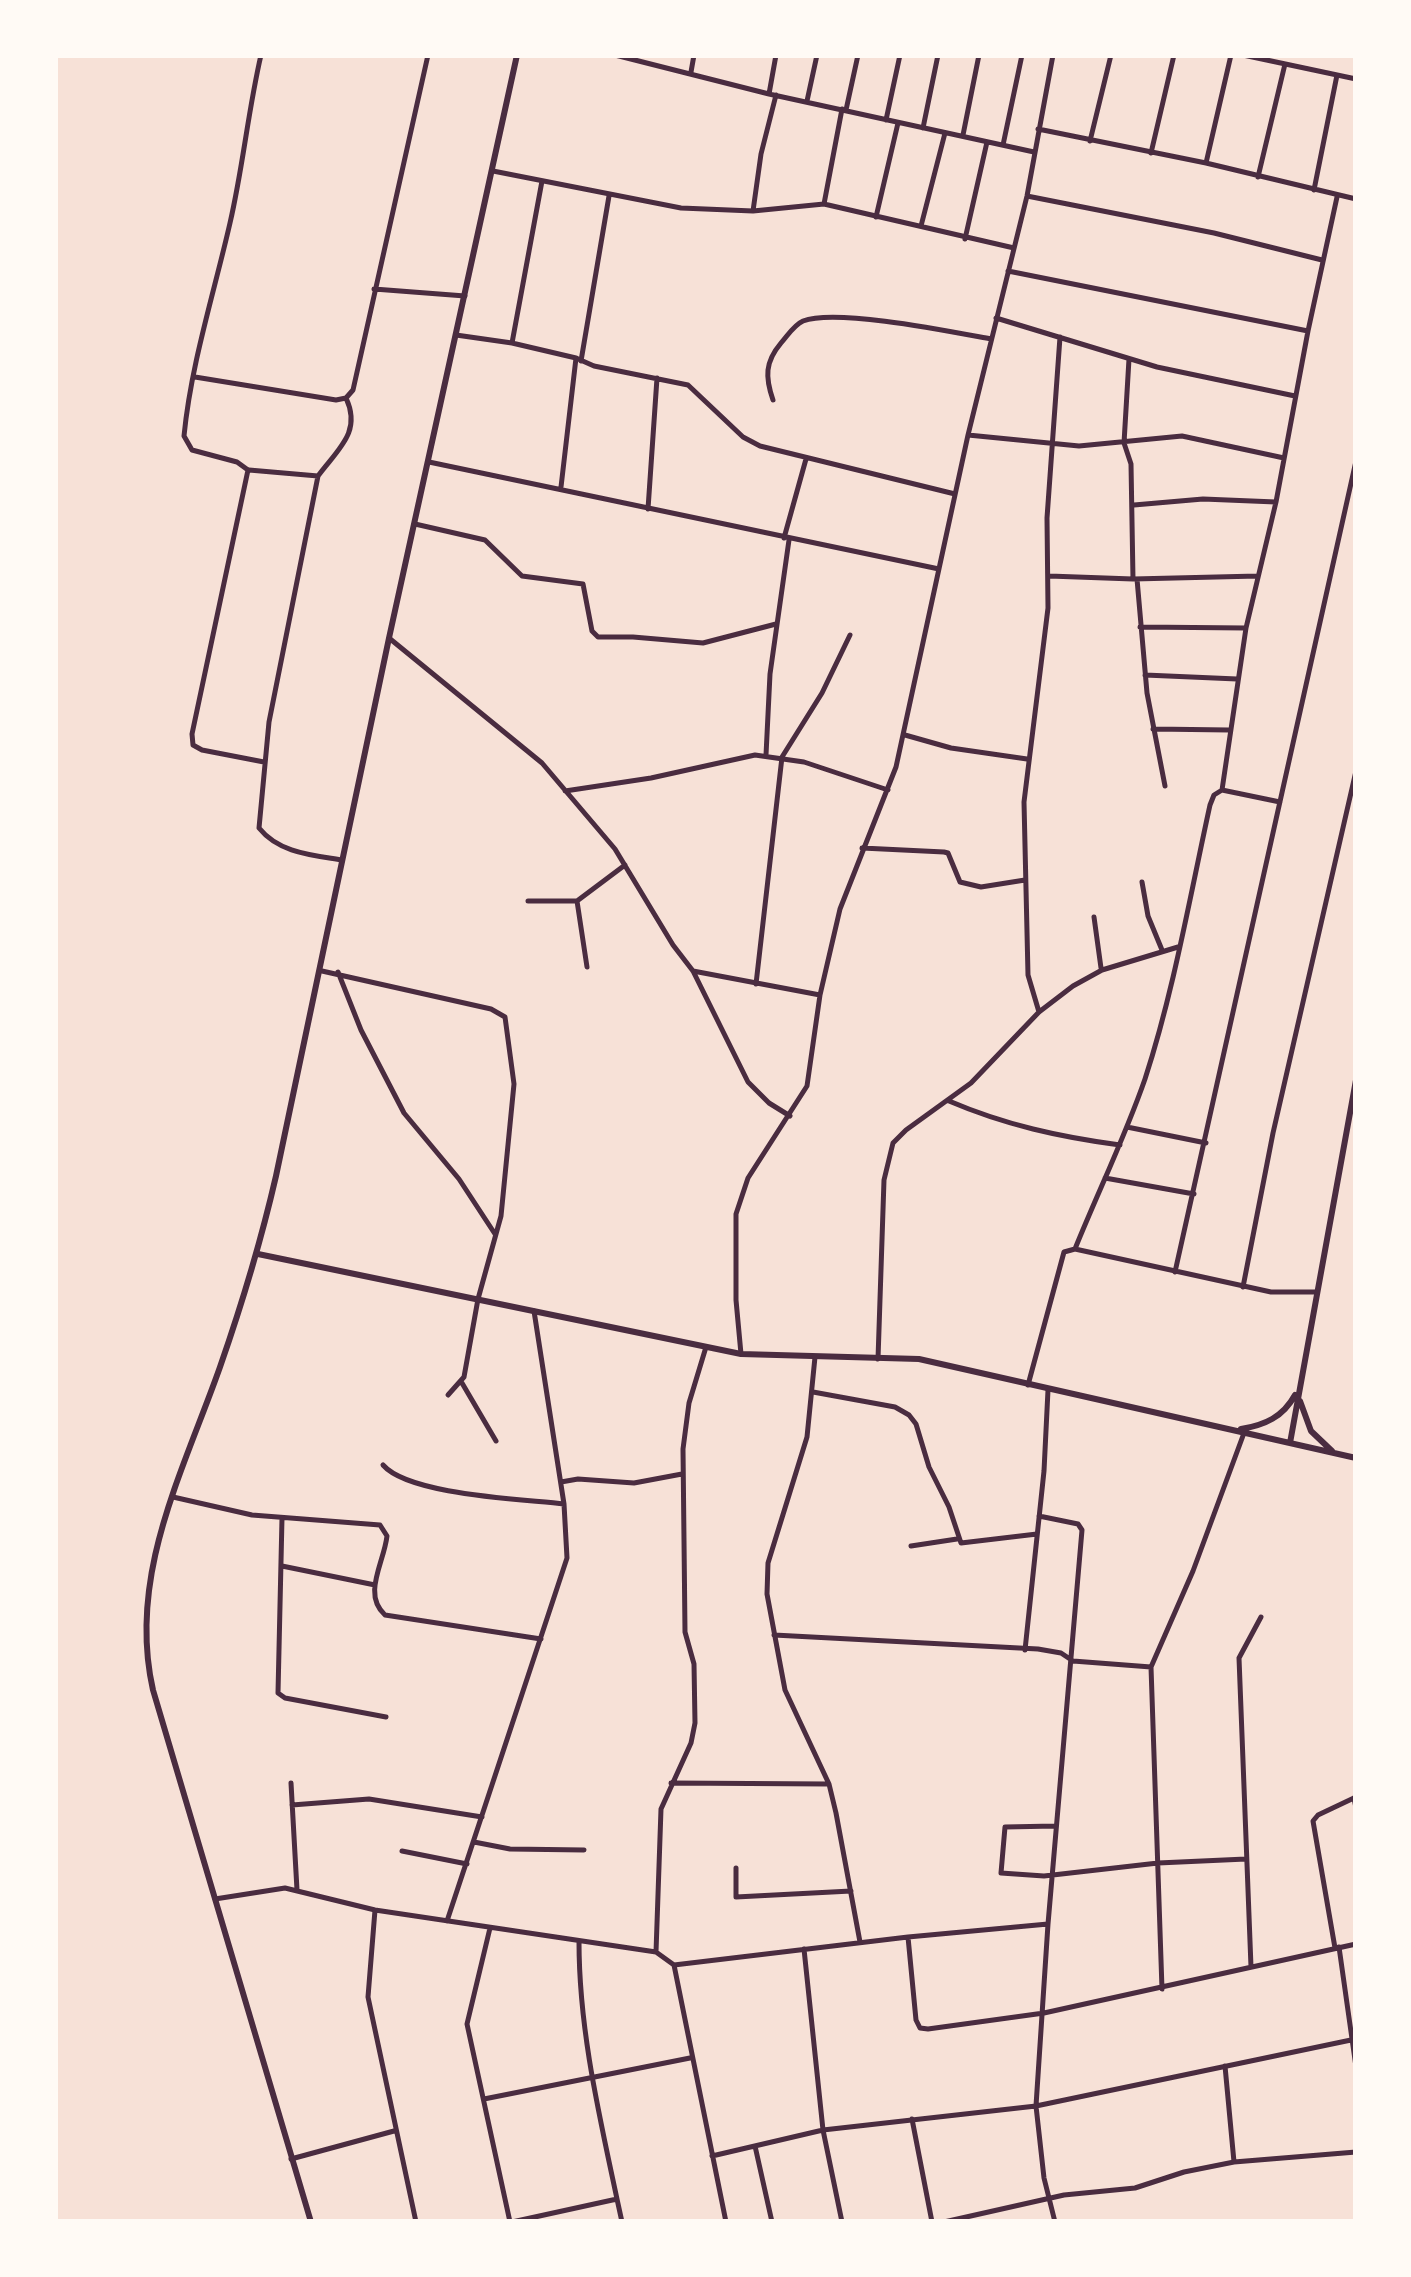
<!DOCTYPE html>
<html>
<head>
<meta charset="utf-8">
<style>
	body { margin:0 }
	#map { position:relative; width:1411px; height:2277px; overflow:hidden; background:#f7e1d7; font-family:Commissioner,sans-serif }
	canvas { display:block }
	.frame { position:absolute; inset:0; border:58px solid #fffaf5; pointer-events:none }
</style>
</head>
<body>
<div id="map">
<canvas width="1411" height="2277"></canvas>
<div class="frame"></div>
</div>
<script>
const c = document.querySelector('canvas').getContext('2d');
c.lineJoin = 'round';
function stroke(path, color, width, dash) { c.strokeStyle = color; c.lineWidth = width; c.lineCap = dash ? 'butt' : 'round'; c.setLineDash(dash || []); c.stroke(path); }
const minor = new Path2D(`
	M261,55C248,111 243,167 230,223C214,293 191,364 184,436L192,450L237,462L248,470L192,734L193,745L202,750L264,762
	M615,55L769,94L1034,152
	M1243,55L1356,79
	M691,72L694,55
	M769,94L776,55
	M807,101L817,55
	M846,110L858,55
	M886,120L900,55
	M923,128L938,55
	M1038,129L1206,163L1356,199
	M963,135L979,55
	M1090,141L1111,55
	M1003,145L1022,55
	M1151,153L1174,55
	M1206,163L1231,55
	M493,171L681,208L753,211L824,204L1014,248
	M1258,177L1285,64
	M1314,190L1337,75
	M1027,196L1214,233L1322,260
	M824,204L842,109
	M753,211L761,154L776,95
	M876,217L898,123
	M921,226L945,133
	M965,239L987,142
	M1008,271L1308,331
	M374,289L465,296
	M996,318L1157,367L1295,396
	M456,335L512,343L576,358L594,366L688,385L743,437L760,446L955,494
	M512,343L542,181
	M1129,359L1124,443L1131,464L1133,579
	M581,361L609,196
	M195,377L336,400L346,398L353,390L428,55
	M773,400C765,377 765,362 781,343C788,335 794,325 803,321C836,308 953,332 991,339
	M968,435L1079,446L1182,436L1284,458
	M429,462L939,569
	M249,470L318,476L269,722L259,828C279,853 312,855 342,860
	M318,476C338,449 362,432 346,398
	M561,487L576,358
	M1134,505L1203,499L1276,502
	M648,509L657,378
	M415,524L485,540L522,576L583,584L592,631L598,637H633L703,643L776,624
	M784,538L806,459
	M1049,576L1133,579L1258,576
	M1137,579L1147,693L1165,786
	M1140,627L1246,628
	M389,638L542,763L615,849L673,945L693,971L748,1082L769,1103L790,1116
	M1145,675L1237,679
	M1153,729L1229,730
	M905,735L951,748L1027,759
	M766,755L770,674L789,540
	M1222,790L1280,802
	M565,791L651,778L755,755L804,762L888,790
	M862,848L944,852L948,853L960,882L981,887L1025,880
	M1142,882L1148,916L1162,950
	M528,901H577L625,865
	M577,901L587,967
	M1094,917L1101,968
	M322,971L491,1009L505,1017L514,1084L501,1216L478,1299L464,1377L448,1395
	M693,971L820,995
	M338,972L361,1030L404,1113L459,1179L495,1234
	M756,984L782,757L822,693L850,635
	M1039,1012L1028,975L1024,802L1048,608L1047,518L1060,337
	M949,1101C1005,1125 1060,1137 1120,1145
	M1127,1127L1206,1143
	M1105,1178L1194,1194
	M1075,1249L1271,1292H1317
	M1175,1272L1356,461
	M1243,1287L1273,1133L1356,771
	M741,1354L736,1300V1214L748,1178L807,1086L820,995L840,909L896,767L968,435L1027,196L1053,55
	M815,1357L807,1437L768,1563L767,1594L785,1690L829,1784L836,1813L860,1942
	M878,1359L884,1180L893,1143L906,1130L971,1083L1039,1012L1073,986L1102,970L1178,947
	M462,1383L496,1441
	M1028,1385L1064,1252L1075,1249C1098,1192 1125,1137 1145,1079C1174,990 1190,896 1210,805L1214,795L1222,790L1246,628L1276,502L1308,331L1337,197
	M813,1392L895,1407L909,1415L916,1424L929,1467L949,1507L961,1543L1037,1534
	M383,1465C409,1495 522,1499 564,1504
	M561,1482L578,1479L634,1483L682,1474
	M173,1497L252,1515L380,1525L387,1536C384,1563 362,1594 385,1615L541,1639
	M1039,1516L1078,1524L1082,1530L1048,1924L1036,2106L1044,2178L1055,2222
	M282,1518L278,1693L285,1698L386,1717
	M911,1546L957,1539
	M282,1566L375,1585
	M774,1635L1038,1649L1061,1653L1073,1661L1151,1667L1193,1571L1244,1433
	M1025,1650L1044,1471L1048,1390
	M1151,1667L1162,1989
	M291,1783L297,1890
	M671,1783L828,1784
	M1354,1798L1356,1808
	M292,1805L369,1799L482,1817
	M1055,1826L1005,1827L1001,1873L1044,1876L1158,1863L1246,1859
	M474,1842L510,1849L584,1850
	M402,1851L467,1864
	M736,1868V1897L851,1891
	M215,1899L285,1888L375,1910L656,1952L674,1965L908,1937L1048,1924
	M375,1910L368,1997L416,2222
	M447,1921L567,1558L564,1504L534,1311
	M490,1928L467,2024L510,2222
	M908,1937L916,2020L920,2028L928,2029L1044,2013L1356,1944
	M579,1942C579,2029 599,2114 617,2199
	M1339,1947L1356,2067
	M1335,1948L1313,1821L1318,1815L1356,1797
	M804,1949L823,2130L842,2222
	M656,1952L661,1809L691,1743L695,1723L694,1664L685,1632L683,1449L689,1403L706,1347
	M674,1965L726,2222
	M1251,1967L1239,1658L1261,1617
	M1225,2066L1234,2162
	M484,2099L690,2058
	M912,2119L932,2222
	M755,2146L772,2222
	M712,2156L823,2130L1036,2106L1351,2040
	M291,2159L394,2131
	M512,2222L617,2199L622,2222
	M944,2222L1064,2195L1135,2188L1184,2172L1234,2162L1356,2152`);
const secondary = new Path2D(`
	M258,1254L741,1354L919,1359L1356,1458
	M1300,1401L1311,1431L1332,1451
	M1241,1429C1265,1425 1283,1417 1295,1395
	M1290,1443L1356,1080
	M311,2222L153,1690C127,1576 183,1472 220,1367C242,1304 261,1241 276,1176L389,638L517,55`);
stroke(minor, '#4a2c40', 5);
stroke(secondary, '#4a2c40', 6);
</script>
</body>
</html>
